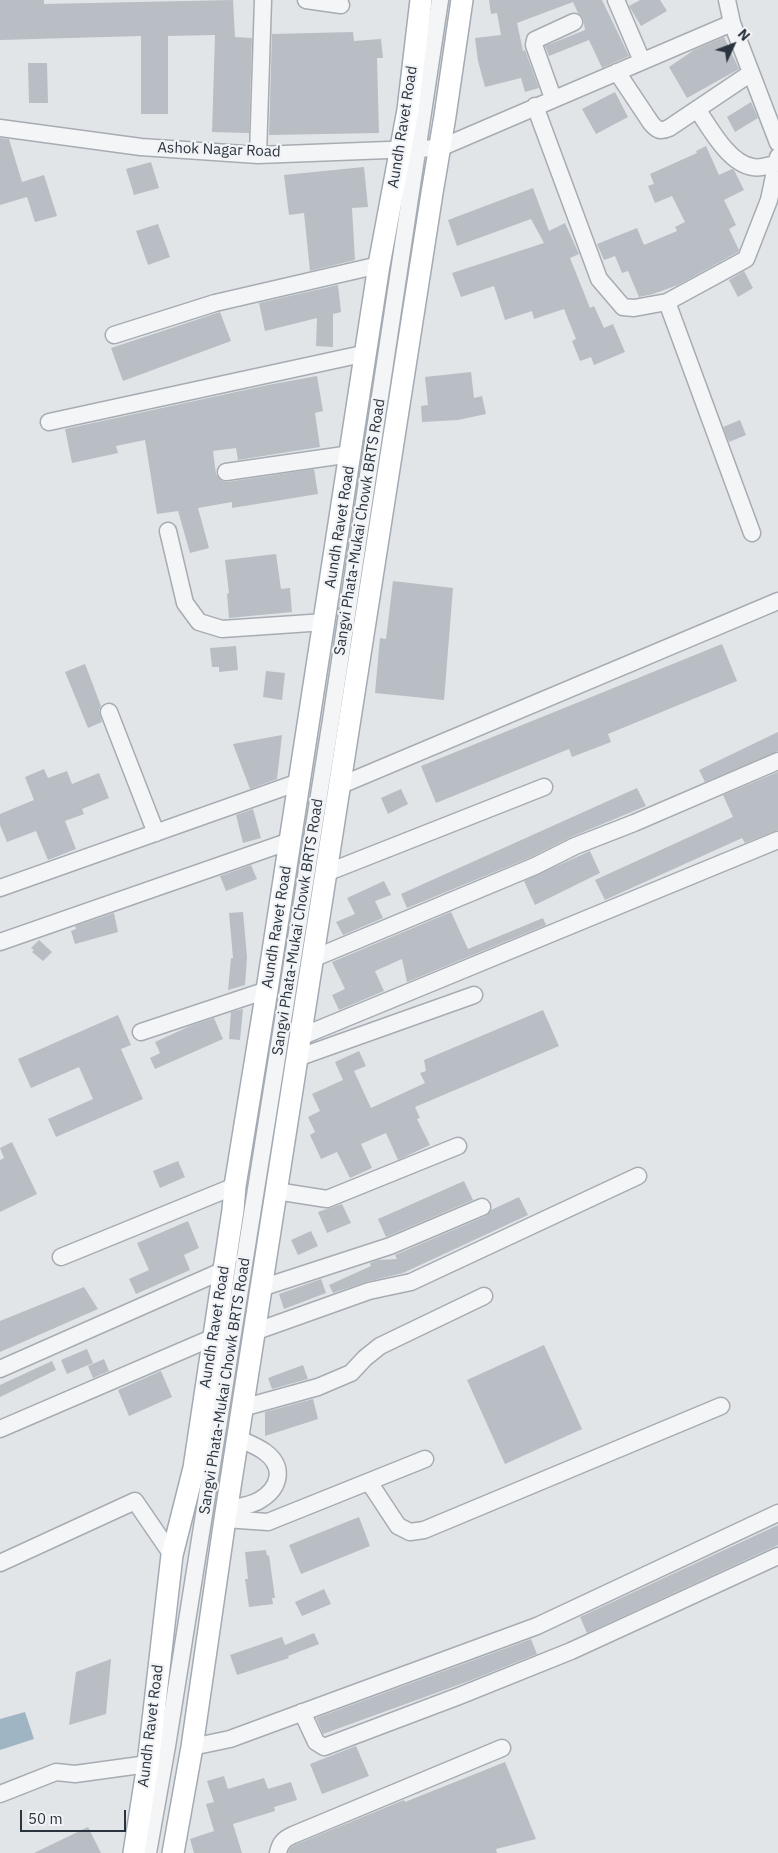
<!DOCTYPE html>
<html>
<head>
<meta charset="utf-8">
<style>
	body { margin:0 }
	#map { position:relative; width:778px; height:1853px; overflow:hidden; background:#e1e5e8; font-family:"IBM Plex Sans",sans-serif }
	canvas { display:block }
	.north { position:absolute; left:708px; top:20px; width:50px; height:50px; -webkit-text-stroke:4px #f1f3f6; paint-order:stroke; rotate:47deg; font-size:14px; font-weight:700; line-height:20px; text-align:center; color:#2b343e }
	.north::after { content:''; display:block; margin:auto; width:18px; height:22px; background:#2b343e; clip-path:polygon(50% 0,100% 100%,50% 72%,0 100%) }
	.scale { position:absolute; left:20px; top:1810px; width:106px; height:22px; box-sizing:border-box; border:2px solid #2b343e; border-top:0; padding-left:6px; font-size:15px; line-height:18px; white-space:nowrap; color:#2b343e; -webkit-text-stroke:4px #f1f3f6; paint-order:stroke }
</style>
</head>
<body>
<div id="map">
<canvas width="778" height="1853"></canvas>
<div class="north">N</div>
<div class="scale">50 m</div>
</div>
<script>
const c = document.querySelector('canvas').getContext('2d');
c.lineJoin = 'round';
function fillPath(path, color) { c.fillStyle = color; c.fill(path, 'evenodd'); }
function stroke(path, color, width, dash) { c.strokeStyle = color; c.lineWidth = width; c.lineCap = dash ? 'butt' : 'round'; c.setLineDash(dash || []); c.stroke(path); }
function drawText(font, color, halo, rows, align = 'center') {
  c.font = font + ' "IBM Plex Sans",sans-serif'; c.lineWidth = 4.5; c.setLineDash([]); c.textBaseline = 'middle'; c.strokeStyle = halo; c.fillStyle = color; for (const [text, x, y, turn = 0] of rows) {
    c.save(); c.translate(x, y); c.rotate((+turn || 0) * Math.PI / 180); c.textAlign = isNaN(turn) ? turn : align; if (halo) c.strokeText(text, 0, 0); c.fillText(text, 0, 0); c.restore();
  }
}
const water = new Path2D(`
	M25,1712L34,1739L0,1750V1719Z`);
const building = new Path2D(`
	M0,0H44V4L233,0L235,37L252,38L249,133L212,132L215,35L168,36V114H141V36L0,40Z
	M489,0H602L629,56L602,68L589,40L549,56L545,46L585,30L583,18L578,13L573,2L517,23L523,51L525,50L539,88L525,92L521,78L485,87L478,61L475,38L501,35L497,13L491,14Z
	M640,0H660L667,11L641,26L629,6Z
	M353,32L354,41L381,39L383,58H377L379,133L269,135L272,34Z
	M724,37L739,69L687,98L669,67L694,50Z
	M28,63H47L48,103H29Z
	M615,92L628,117L596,134L582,109Z
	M751,102L758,118L735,132L727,117Z
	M0,138L9,139L22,182L44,175L57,216L35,222L27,197L0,205Z
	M706,146L719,175L732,169L734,170L744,190L724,200L736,225L729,229L739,250L738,252L678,285L653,294L639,297L628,271L622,273L615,256L604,260L597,244L637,228L644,245L677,231L675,227L685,222L672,196L655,203L648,186L654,184L650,174L697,153L696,151Z
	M151,162L159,188L134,195L126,169Z
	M364,167L368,207L352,208L355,260L310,271L304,213L289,215L284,175Z
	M533,188L549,231L565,223L579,254L570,258L590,308L594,306L604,328L613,324L625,352L594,365L591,357L580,361L572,341L576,339L564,309L534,319L532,311L505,320L494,286L461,297L452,273L544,243L531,219L457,246L448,220Z
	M158,224L170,257L148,265L136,231Z
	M744,271L753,288L738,297L729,280Z
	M338,285L341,312L333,314V347L316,346L317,318L265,331L259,303Z
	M220,312L231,341L123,381L111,348Z
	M471,372L474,398L482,396L486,414L458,420L422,422L421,406L428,405L425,377Z
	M317,376L323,411L315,413L320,447L238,460L236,448L213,451L216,474L222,481L227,482L314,469L318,494L232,508V502L198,508L209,548L190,553L178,511L157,514L145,440L116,446L118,453L72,463L65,429L268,385Z
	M740,420L746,435L729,442L723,427Z
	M276,554L281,589L290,588L292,612L229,618L227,594L229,593L225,560Z
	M393,581L453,588L444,700L375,693L380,638L386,639Z
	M722,644L737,681L608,734L611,742L572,757L569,749L436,803L421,766Z
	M236,646L238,670L219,672V667H212L210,648Z
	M85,664L101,706L99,711L102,722L88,728L65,672Z
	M266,671L285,673L282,700L263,697Z
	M778,732V751L705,782L699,770Z
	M282,735L277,779L250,789L233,744Z
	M44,769L48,778L67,771L72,784L99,773L109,798L82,809L84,814L65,821L76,849L48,860L36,831L7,842L0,825V814L34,800L25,777Z
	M778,772V830L745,843L742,838L605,900L595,880L733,817L723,795Z
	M637,788L646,806L571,837L531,857L407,908L401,894Z
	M401,789L408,804L388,814L381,798Z
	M253,809L261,838L243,843L236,815Z
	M590,851L600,873L535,905L524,881Z
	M251,865L257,879L226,891L220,876Z
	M384,881L391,895L375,901L383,918L343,935L336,922L355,914L347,898Z
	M243,912L247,957L245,985L228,990L231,958H233L229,913Z
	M451,912L468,949L543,918L546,925L407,982L402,959L375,971L384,991L339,1010L332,995L345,989L332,962Z
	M114,913L118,932L75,944L71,931L76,929L75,926Z
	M39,940L52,952L43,961L32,952L34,950L31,948Z
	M243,1009L240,1040L229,1039L231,1012Z
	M543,1010L559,1046L415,1107L420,1118L417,1119L430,1145L398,1160L386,1133L361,1144L372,1168L350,1178L337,1152L321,1159L310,1135L315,1132L308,1117L320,1111L312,1094L343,1080L335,1062L359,1051L366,1066L354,1071L371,1108L425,1083L420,1073L426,1071L424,1060Z
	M118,1015L131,1045L121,1049L143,1099L56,1137L48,1119L93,1099L79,1067L31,1088L18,1059Z
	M214,1018L223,1039L155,1069L150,1058L160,1053L155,1042L190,1026Z
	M12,1142L37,1194L0,1212V1160L4,1158L0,1148Z
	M178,1161L185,1177L160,1188L153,1171Z
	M464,1181L473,1200L386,1237L378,1219Z
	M519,1197L528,1215L403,1273L366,1282L333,1293L329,1285L371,1266L370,1263L378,1260L397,1259L395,1255L486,1216L491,1210Z
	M342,1204L351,1223L327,1233L318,1212Z
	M188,1221L199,1248L184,1255L190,1270L136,1294L129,1279L149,1270L137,1243Z
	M311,1231L318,1246L298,1255L291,1240Z
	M321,1279L326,1293L284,1309L279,1294Z
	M84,1287L98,1309L0,1352V1321Z
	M544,1345L582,1429L505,1464L467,1380Z
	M87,1349L93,1363L67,1374L61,1360Z
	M104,1359L109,1371L93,1378L88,1366Z
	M52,1361L56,1370L0,1397V1385Z
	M303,1365L308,1379L272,1389L268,1378Z
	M161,1371L172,1397L129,1416L118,1390Z
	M313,1399L318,1419L265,1436V1412Z
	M359,1517L370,1546L301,1574L289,1545Z
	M778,1525V1545L587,1633L580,1617Z
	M266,1550L267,1556L269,1555L275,1598H272L273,1604L249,1607L245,1579H248L245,1552Z
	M324,1589L331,1604L302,1616L295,1602Z
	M314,1633L319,1644L288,1656L289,1658L237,1675L230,1655L282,1637L285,1645Z
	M531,1639L537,1654L469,1681L323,1734L316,1718Z
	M111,1659L106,1714L69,1725L76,1672Z
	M356,1746L369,1776L322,1794L310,1764Z
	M505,1762L536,1839L496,1849L497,1853H288L290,1848L297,1844L404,1800L405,1802Z
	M224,1776L228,1789L264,1778L268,1789L291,1782L297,1800L274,1807L275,1811L233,1824L242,1853H194L190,1839L214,1831L206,1804L214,1802L207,1781Z
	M88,1827L101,1853H34Z`);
const minor = new Path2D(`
	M306,0L341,5
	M616,0L642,61
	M727,0L732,23L778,143
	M617,72L651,123C657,130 660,132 669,128L751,73
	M553,98L534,45L535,40L574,22
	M535,106L599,279L623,307L634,308L667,302L746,259L769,200L778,157
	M697,109C710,128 729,164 753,167C760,169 770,165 776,164
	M0,128L141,147L258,155L440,148L732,23
	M258,155L263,0
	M667,302L752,533
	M114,335L215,303L379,265
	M49,422L367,353
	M226,472L351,454
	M168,531L185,603L199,622L222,629L325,622
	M109,712L156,833
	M339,786L778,601
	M326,873L544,787
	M0,888L299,782
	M0,942L290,841
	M312,959L535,866L575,846L634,823L778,761
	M141,1032L267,990
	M300,1037L778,840
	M297,1058L474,995
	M276,1191L327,1199L458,1146
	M61,1257L235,1186
	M261,1288L390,1246L482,1207
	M254,1332L369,1291L411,1282L638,1176
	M0,1369L224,1270
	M242,1408L318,1387L351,1373L365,1358L380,1346L484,1296
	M0,1429L214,1337
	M369,1482L398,1526L410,1532L424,1530L721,1406
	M226,1509C237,1507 251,1506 260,1500C280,1488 285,1467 265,1452C257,1446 246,1442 237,1438
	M225,1519L268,1522L425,1459
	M0,1563L135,1501L172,1555
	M302,1712L316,1742L324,1747L459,1696L571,1651L778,1556
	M192,1747L230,1739L537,1626L778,1513
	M0,1794L56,1772L75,1774L148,1764
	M148,1853L167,1746L331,720L440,0
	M278,1853C280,1843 284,1839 293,1835L502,1748`);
const major = new Path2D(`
	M134,1853L148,1764L172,1555L194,1468L233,1210L235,1186L267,990L379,265L408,110L421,0
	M173,1853L192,1747L225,1519L432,193L445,116L462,0`);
const streetNames = [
	["Aundh Ravet Road",403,127,-81],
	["Ashok Nagar Road",219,150,2],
	["Aundh Ravet Road",340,527,-81],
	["Sangvi Phata-Mukai Chowk BRTS Road",360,527,-81],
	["Aundh Ravet Road",277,927,-81],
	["Sangvi Phata-Mukai Chowk BRTS Road",298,927,-81],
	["Aundh Ravet Road",215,1327,-81],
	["Sangvi Phata-Mukai Chowk BRTS Road",225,1386,-81],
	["Aundh Ravet Road",151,1726,-83]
];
fillPath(water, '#a0b5c4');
fillPath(building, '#b9bec4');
stroke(minor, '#a7acb2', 19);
stroke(major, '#a2aab3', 24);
stroke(minor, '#f3f5f7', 16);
stroke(major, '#fff', 21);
drawText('15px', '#2b343e', '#f1f3f6', streetNames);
</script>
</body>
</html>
